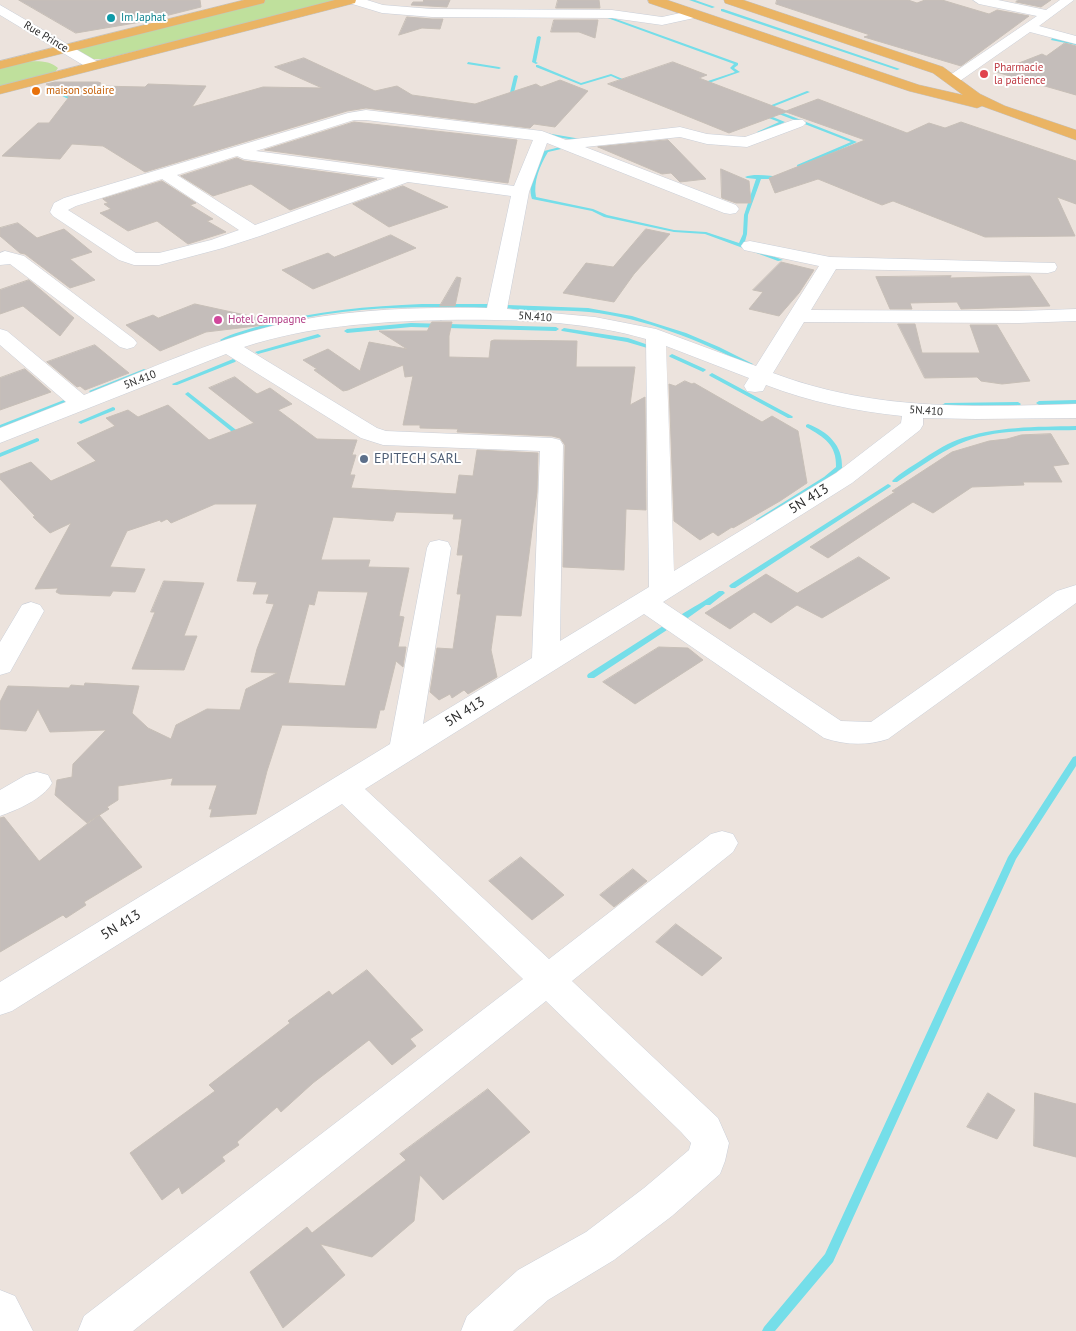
<!DOCTYPE html>
<html>
<head>
<meta charset="utf-8">
<style>
	body { margin:0 }
	canvas { display:block; background:#ece3dd }
</style>
</head>
<body>
<canvas width="1076" height="1331"></canvas>
<script>
const c = document.querySelector('canvas').getContext('2d');
c.lineJoin = 'round';
function fillPath(path, color) { c.fillStyle = color; c.fill(path, 'evenodd'); }
function stroke(path, color, width, dash) { c.strokeStyle = color; c.lineWidth = width; c.lineCap = dash ? 'butt' : 'round'; c.setLineDash(dash || []); c.stroke(path); }
function drawText(font, color, halo, rows, align = 'center') {
  c.font = font + ' "PT Sans",sans-serif'; c.lineWidth = 4; c.setLineDash([]); c.textBaseline = 'middle'; c.strokeStyle = halo; c.fillStyle = color; for (const [text, x, y, turn = 0] of rows) {
    c.save(); c.translate(x, y); c.rotate((+turn || 0) * Math.PI / 180); c.textAlign = isNaN(turn) ? turn : align; if (halo) c.strokeText(text, 0, 0); c.fillText(text, 0, 0); c.restore();
  }
}
const green = new Path2D(`
	M262,0H348L104,59H86L78,52V50L93,41Z
	M16,62C29,62 48,58 58,68L53,75L0,89V65Z`);
const stream = new Path2D(`
	M689,0H695L715,7L712,8Z
	M721,9H723L900,69L897,70L721,11Z
	M602,14L738,63V65L734,68L740,72L706,84V86L702,85V83L735,72L730,68L734,64L602,16Z
	M539,36L541,37L536,62L538,63L536,64L532,62L537,37Z
	M1052,38L1076,43V45L1051,40Z
	M468,62L499,67L501,68L499,69L467,64Z
	M536,65H538L581,83L611,74L632,83L629,84L611,76L581,85L536,67Z
	M516,75L518,76L512,101L510,102L508,101L514,76Z
	M55,89L72,98L78,99C69,102 61,95 54,91L53,90Z
	M807,91L810,92L767,109L764,108Z
	M771,109H773L857,142L801,167L803,174L799,175L797,165L851,142L771,111Z
	M761,113H763L785,122L761,134H757V132L779,122L761,115Z
	M546,133L581,139L583,140L581,141L544,135V134Z
	M568,145H570V147L548,152C540,165 533,182 536,197L593,209L607,215L674,230L706,232L739,243L743,234L744,215L756,179L747,178L745,177C754,173 771,176 782,177V178L780,179H761L748,215L747,234L744,245L783,260L778,261L705,234L674,232L604,217L592,211L532,199C527,183 536,165 544,151Z
	M422,304H490L493,306L490,308C422,306 354,306 287,322C266,327 246,334 225,341H221L220,340C232,333 250,329 263,325C316,311 368,306 422,304Z
	M507,305L588,308L632,316L686,333L719,347L753,364L750,366L748,365C698,340 645,318 589,312C562,309 532,312 505,308V306Z
	M411,323L556,327L559,329L556,331L411,327L347,333L344,331L347,329Z
	M564,328L628,338L657,348L654,350L627,342L562,331L561,330Z
	M318,334L321,336L320,337L258,354L255,352Z
	M672,354L705,369L706,370L703,372L701,371L670,357L669,356Z
	M233,359L236,361L235,362L177,385H173L172,384Z
	M144,369L146,370V372L94,392H90L89,391Z
	M712,373L792,416L793,417L792,418H788L710,376L709,375Z
	M188,392L240,433V435H236L186,395L185,394Z
	M69,398L71,399V401L0,429V425Z
	M1076,400V404L1039,405L1036,403L1039,401Z
	M1018,402L1021,404L1020,405L945,407L942,405L945,403Z
	M113,407L115,408V410L83,423L81,424L78,422Z
	M808,424C828,432 843,445 842,468L828,479L761,521H757L756,520L757,519L824,477L836,467C837,445 824,437 806,427V425Z
	M1076,426V430C1038,431 995,428 959,444C937,454 917,469 897,482H893L892,481C900,473 911,467 920,461C932,453 944,445 957,440C995,426 1036,427 1076,426Z
	M37,438L39,439V441L0,457V453Z
	M888,484L890,485L891,486L890,487L735,588H731L729,586L731,584Z
	M719,591H723L725,593L710,605H706L685,620H679L678,618L679,616C693,607 705,601 719,591Z
	M663,626H669L670,628L594,678H588L587,676L588,674Z
	M1076,756V766L1016,859L833,1262L775,1331H762L764,1327L825,1254L1008,857L1073,757Z`);
const building = new Path2D(`
	M19,0H200L201,7L141,22L76,33Z
	M424,0H450L447,7L411,5L413,2H423Z
	M558,0H599L600,8H556Z
	M777,0H908L917,3L925,0H942L989,14L997,10L1029,16L961,66L864,37L870,35L776,4Z
	M1018,0H1051L1041,7L1016,2Z
	M407,17L432,19H443L440,29L422,28L399,35Z
	M554,20H598L595,38L579,32H551Z
	M1065,43L1076,46V95L996,72L1042,54L1046,56Z
	M304,58L375,91L397,86L412,95L475,104L536,84L541,87L560,80L588,91L555,127L534,124L530,128L366,108L347,111L145,172L103,146L72,144L60,159L2,156L38,123H49L69,97L46,84L55,82H98L101,83L99,86L145,87L148,84L206,86L192,107L263,87L322,88L275,67Z
	M673,62L707,75L699,78L786,111L818,99L907,133L929,123L945,128L961,122L1076,161V204L1057,197L1075,236L985,237L893,201L882,205L818,179L775,193L769,178L865,140L786,112L729,133L608,84Z
	M354,122L517,140L508,183L265,150Z
	M668,140L706,179L680,182L671,173L662,174L598,147Z
	M237,158L244,161L377,179L290,210L251,184L213,196L181,176Z
	M721,169L749,181L751,203H736L722,198Z
	M162,181L196,203L190,205L213,219L207,221L226,232L188,244L157,221L128,231L100,213L111,209L104,204L108,203L103,199Z
	M403,186L448,207L389,227L353,204Z
	M18,223L37,238L64,229L92,252L70,259L95,280L70,288L25,254L20,253L0,236V228Z
	M646,229L670,234L634,274L614,302L563,293L586,263L613,267Z
	M391,235L416,248L313,289L282,270L328,253L334,257Z
	M781,262L814,270L799,293L779,316L749,309L763,292L753,290Z
	M951,276L950,278L1030,276L1050,306L961,309L957,302L910,303L912,309H890L876,277Z
	M457,277L461,278L455,306H440Z
	M29,280L74,318L60,336L23,306L0,314V290Z
	M195,304L273,321V324L206,332L160,351L126,325L153,315L158,318Z
	M432,322H452L449,336V357L489,358L491,341L494,340L577,341L576,367H635L630,405L645,397L646,510L626,509L624,570L563,567L565,445L560,438L552,436L457,432L458,429L420,428V425H403L413,376L405,377L403,365L348,390L343,391L314,370L317,369L303,360L328,349L360,371L369,342L407,349L379,331H427Z
	M898,324H915L922,353H980L970,325H997L1030,381L1002,384L981,381L977,377L925,378Z
	M95,345L129,373L85,390L80,386L77,387L47,362Z
	M25,369L51,392L0,410V378Z
	M235,377L257,394L270,388L292,404L278,410L317,439L357,440L352,455H356L350,475H355L351,488L456,494L459,475L473,476L477,450L538,453L537,492L521,616L496,615L491,650L497,677L468,694L464,690L452,698L450,694L439,700L430,692L437,648L453,649L461,594H457L463,555H457L462,519H453L454,514L396,512L393,521L333,517L321,560H370L368,567L409,568L399,616L404,617L398,647H406L403,667L396,661L384,710H380L376,728L282,725L267,771L256,814L210,817L212,809H209L217,785H171L173,778L118,786V800L107,807L109,809L87,823L55,795L57,780L72,777L73,764L106,730L50,732L38,709L26,731L0,729V702L8,686L69,688L71,685L84,686L85,683L139,686L132,713L148,728L171,739L176,725L207,709L240,710L246,689L277,673L251,672L257,649L274,604L266,603L269,594H253L257,582L237,581L257,504H215L171,523L167,519L161,522L160,520L127,531L110,567L145,569L135,592L113,591L110,596L60,594L56,592L58,588L35,589L71,523L50,533L33,517L35,516L0,479V474L31,462L51,481L96,461L77,443L115,426L106,418L128,410L138,417L168,405L209,440L254,423L209,388ZM318,591L368,592L345,686L288,683L309,604L314,605Z
	M685,381L692,384L694,383L762,422L772,416L798,431L807,483L780,501L733,528L732,527L718,536L713,532L700,540L674,521L669,384L675,386Z
	M1051,434L1069,464L1053,466L1062,482H1023L1024,485L972,487L933,513L913,502L828,558L810,547L895,492L892,491L952,452L989,441L1007,439L1021,435Z
	M859,557L890,578L822,618L797,605L771,623L754,612L730,629L705,613L766,574L797,593Z
	M164,581L204,583L184,636H197L184,670L132,669L155,612H151Z
	M659,647L688,648L703,660L635,704L603,682Z
	M99,815L142,867L84,902L86,905L66,918L63,915L0,952V818L4,817L39,861Z
	M521,857L564,895L532,920L489,881Z
	M633,869L647,881L614,907L600,895Z
	M676,924L722,958L702,976L656,942Z
	M367,970L423,1030L410,1039L416,1046L392,1065L369,1040L313,1083L281,1112L277,1107L237,1142L239,1145L222,1157L225,1161L182,1194L179,1187L162,1200L130,1153L215,1091L209,1085L290,1023L288,1021L329,991L332,995Z
	M488,1089L530,1132L443,1200L420,1175L414,1221L372,1257L320,1244L345,1275L283,1328L250,1272L307,1227L312,1233L406,1160L400,1154Z
	M988,1093L1015,1110L997,1139L967,1127Z
	M1035,1093L1076,1104V1157L1034,1146Z`);
const minor = new Path2D(`
	M348,0H367L383,5L432,9L612,10L662,17L694,10L701,14L699,17L662,25L612,18L432,17L382,13L349,3Z
	M973,0H998L1046,10L1060,0H1074L1039,26L1076,36V44L1030,32L957,83H947L945,80L947,77L1037,16L979,4Z
	M0,5L98,62L100,65L98,68H88L0,15Z
	M366,110L542,131L566,140L680,127L707,134L745,137L793,120H803L806,123L803,126L747,147L707,144L680,137L585,147L736,205L739,209L736,213L730,214L724,213L547,143L529,192L507,309L595,317L656,329L756,366L819,266L744,250L741,246L744,242L750,241L830,257L1055,263L1057,267L1055,271L1048,273L836,269L811,310L1019,311L1076,309V321L1019,323L804,322L773,373C874,411 970,407 1076,404V418L976,419L923,418V425L920,430L852,483L663,602L841,721L871,722L1057,591L1076,585V603L888,739C867,746 845,745 824,738L644,614L365,789L549,959L711,834L722,831L733,834L738,843L733,852L572,981L718,1118L729,1143L725,1161L720,1174L672,1216L614,1260L548,1300L513,1331H461L467,1316L518,1270L586,1232L644,1188L689,1150L691,1143L681,1132L546,1001L133,1331H78L84,1316L523,979L342,804L12,1011L0,1015V982L390,744L427,548L430,542L439,540L448,542L451,548L423,724L532,658L540,451L383,445L361,438L226,354L0,443V428L66,402L0,345V329L7,331L84,395C147,370 210,341 276,325C345,309 417,307 487,308L511,196L408,182L260,236L223,248L159,265H134L119,260L53,216L50,212L54,203L64,198L348,113ZM354,120H366L533,140L514,186L256,151ZM237,156L244,159L385,178L255,225L177,175ZM162,179L239,230L211,240L159,253H136L68,210L76,206ZM441,320C508,319 581,320 646,339L649,587L560,641L563,445L560,440L552,438L386,431L377,428L244,347C308,326 374,322 441,320ZM666,346L749,378L744,386L747,391L755,392L763,391L766,385C810,402 855,411 902,416L901,423L836,473L674,571Z
	M5,251L24,256L134,339L137,343L134,347L127,349L120,347L10,264L0,265V253Z
	M31,602L40,605L44,611L10,672L0,675V642L22,605Z
	M37,772L48,775L52,783C43,799 17,810 0,816V790L26,775Z
	M0,1290L15,1296L33,1331H0Z`);
const major = new Path2D(`
	M244,0H265L264,3L0,69V61Z
	M335,0H356L355,3L0,94V86Z
	M648,0H667L919,85L963,95L933,73L725,3L724,0H743L943,67L980,94L1005,106L1076,130V140L982,106L977,108L909,91L649,3Z`);
const markers = [
	[111,18,5,"#0f9aa8"],
	[984,74,5,"#e0444e"],
	[36,91,5,"#e8710a"],
	[218,320,5,"#d1479c"],
	[364,459,5,"#5c6f8a"]
];
const farCulturenames = [
	["Im Japhat",121,18]
];
const farStreetnames = [
	["Rue Prince",46,37,31],
	["5N.410",535,317,4],
	["5N.410",140,380,-21],
	["5N.410",926,411,4]
];
const farHealthnames = [
	["Pharmacie",994,68],
	["la patience",994,81]
];
const farFoodnames = [
	["maison solaire",46,91]
];
const farHotelnames = [
	["Hotel Campagne",228,320]
];
const serviceNames = [
	["EPITECH SARL",374,459]
];
const streetNames = [
	["5N 413",809,499,-32],
	["5N 413",465,712,-32],
	["5N 413",121,925,-32]
];
fillPath(green, '#bfe09c');
fillPath(stream, '#75dee9');
fillPath(building, '#c4bdba');
stroke(building, '#c7bfb7', 1);
stroke(minor, '#c9ced7', 1);
stroke(major, '#c3c3c3', 1);
fillPath(minor, '#fff');
fillPath(major, '#eab464');
for (const [x, y, r, color] of markers) { const dot = new Path2D(); dot.arc(x, y, r, 0, 2 * Math.PI); c.fillStyle = color; c.fill(dot); stroke(dot, '#fff', 2); }
drawText('11px', '#0d838f', '#fff', farCulturenames, 'left');
drawText('11px', '#2a2a2a', '#fff', farStreetnames);
drawText('11px', '#be3a42', '#fff', farHealthnames, 'left');
drawText('11px', '#c56008', '#fff', farFoodnames, 'left');
drawText('11px', '#b23c85', '#fff', farHotelnames, 'left');
drawText('14px', '#4e5e75', '#fff', serviceNames, 'left');
drawText('14px', '#2a2a2a', '#fff', streetNames);
</script>
</body>
</html>
